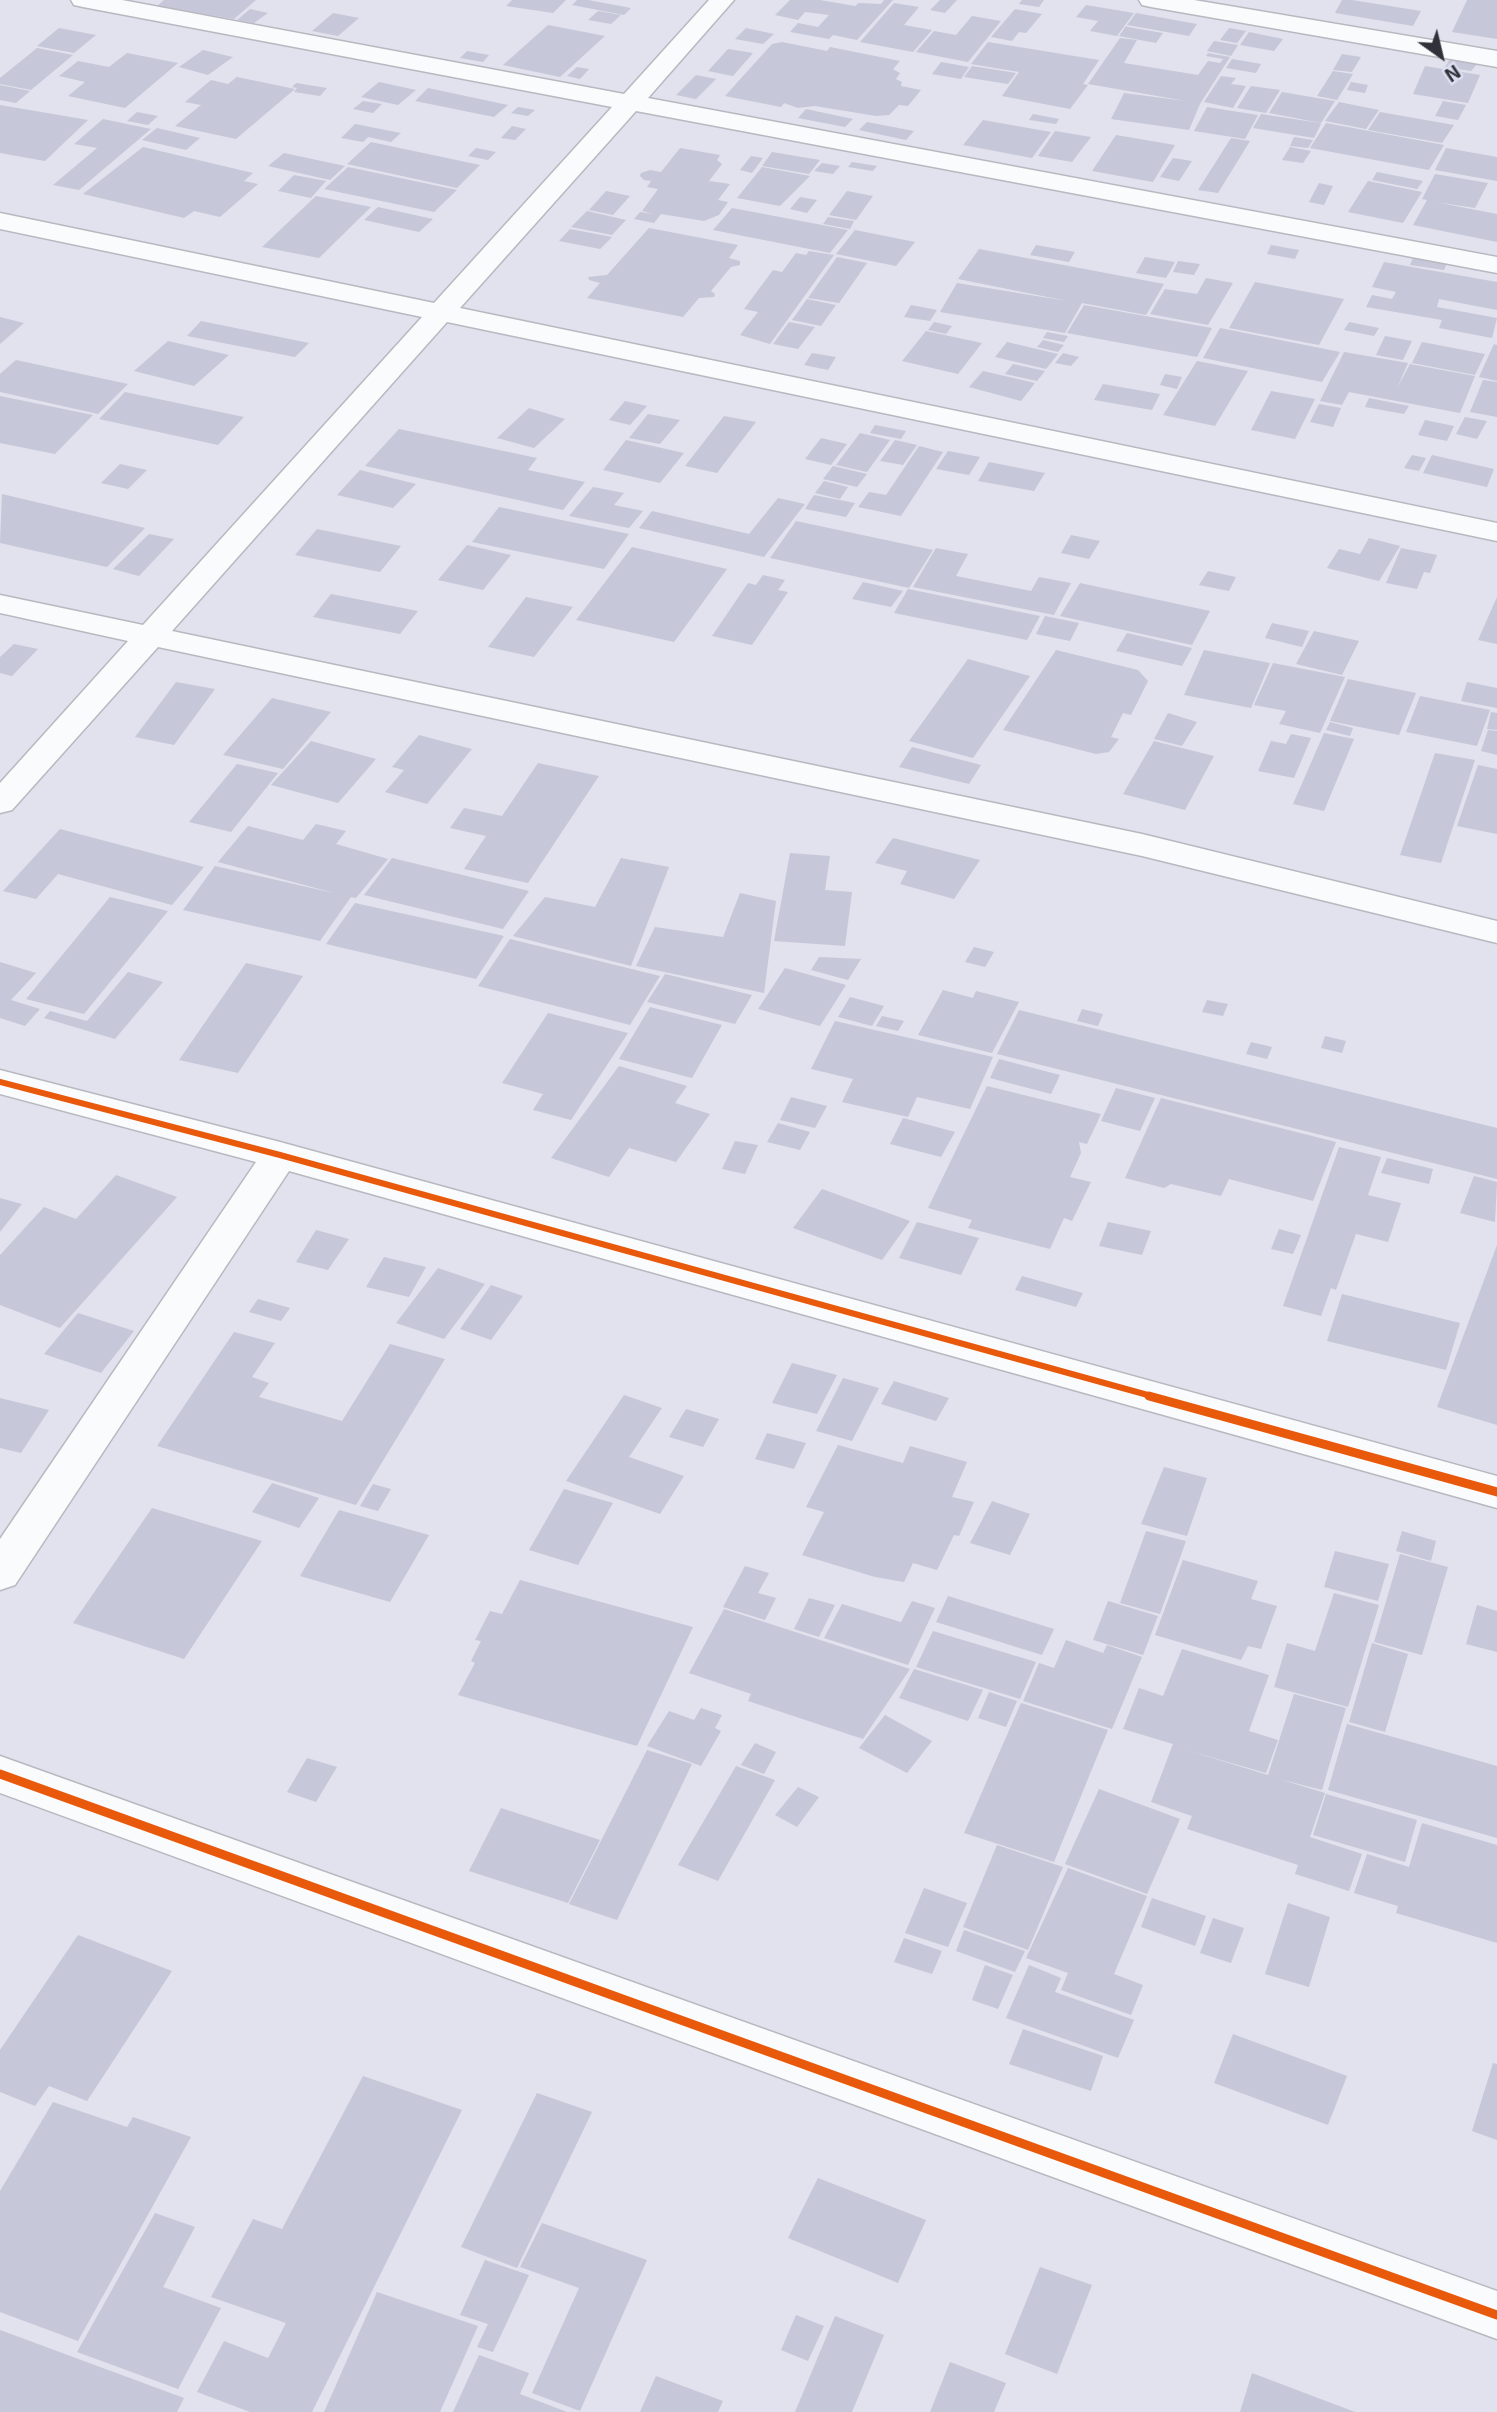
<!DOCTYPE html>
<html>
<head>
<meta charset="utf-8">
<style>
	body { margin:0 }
	#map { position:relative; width:1497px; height:2412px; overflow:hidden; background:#e1e2ed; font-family:"Exo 2",sans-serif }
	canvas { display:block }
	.north { position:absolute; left:1406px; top:21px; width:70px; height:70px; -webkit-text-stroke:5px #dcdef2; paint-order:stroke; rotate:146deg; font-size:19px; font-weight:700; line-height:28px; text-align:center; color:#313139 }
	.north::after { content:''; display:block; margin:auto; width:24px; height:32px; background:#313139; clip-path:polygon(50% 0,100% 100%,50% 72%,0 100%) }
</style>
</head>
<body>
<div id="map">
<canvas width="1497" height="2412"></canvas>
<div class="north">N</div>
</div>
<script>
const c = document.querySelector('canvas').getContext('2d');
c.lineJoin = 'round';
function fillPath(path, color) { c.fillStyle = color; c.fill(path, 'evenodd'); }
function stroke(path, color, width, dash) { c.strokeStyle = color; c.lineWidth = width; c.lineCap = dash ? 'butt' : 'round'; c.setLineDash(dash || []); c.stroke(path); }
const building = new Path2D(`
	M164,0H256L234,19L157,6Z
	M512,0H566L553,13L506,6Z
	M577,0H588L631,8L624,15L572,5Z
	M790,0H820L855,6L859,3L881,4L884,0H893L857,40L833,35L829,39L790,32L798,23L818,27L829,15L805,12L798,20L775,15Z
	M940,0H957L945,13L930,10Z
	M1022,0H1044L1039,7L1019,4Z
	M1342,0H1352L1421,11L1413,26L1335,13Z
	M1467,0H1497V39L1452,32Z
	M894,3L919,7L904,25L932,30L913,52L860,42Z
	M1086,5L1134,13L1117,36L1090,31L1098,21L1076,17Z
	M250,9L268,13L254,23L237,20Z
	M1015,9L1042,14L1026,33L1019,32L1012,41L991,37Z
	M598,11L621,15L611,24L588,20Z
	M333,13L359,18L338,36L312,31Z
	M1136,13L1197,24L1189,36L1127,25Z
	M972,16L1001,21L968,62L916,52L934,31L956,35Z
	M548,25L605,36L560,77L503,65Z
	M1126,26L1128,27L1163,33L1156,43L1119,36Z
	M59,28L96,35L74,53L37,46Z
	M746,28L774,34L763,44L735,39Z
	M1229,28L1246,31L1237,43L1220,40Z
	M1249,32L1283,39L1274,51L1240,45Z
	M1120,38L1137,40L1124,63L1198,75L1208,61L1220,63L1223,59L1206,56L1208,53L1230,57L1200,104L1189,130L1111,119L1124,93L1186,101L1088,84Z
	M1214,41L1238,45L1231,56L1207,51Z
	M782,42L827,51L830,47L900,61L893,69L900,73L896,79L902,82L901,86L921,90L908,106L899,105L889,115L876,116L815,106L798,108L784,103L781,107L725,96L772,44Z
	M988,42L1099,60L1083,84L1088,85L1070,109L1002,96L1019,72L971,64Z
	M37,48L73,55L31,90L0,84V78Z
	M728,49L753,53L733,76L708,71Z
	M203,50L233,57L208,75L179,67Z
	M467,51L489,55L483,62L460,58Z
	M127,53L178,63L125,108L68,96L85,82L59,76L78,61L109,67Z
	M1342,54L1361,57L1352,72L1333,70Z
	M1232,59L1261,64L1256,73L1226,68Z
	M1450,59L1477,64L1471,71L1445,67Z
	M941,62L969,67L961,79L932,74Z
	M972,66L1016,73L1008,84L964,77Z
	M1425,66L1480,75L1468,103L1413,94Z
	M577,67L589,69L580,79L567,76Z
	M1333,71L1353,74L1337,100L1317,96Z
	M696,75L716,79L696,99L676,95Z
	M1221,76L1236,78L1231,84L1246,86L1233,108L1204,102Z
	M237,77L295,89L236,139L175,126L201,105L185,102L211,80L228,84Z
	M379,82L416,90L398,105L361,97Z
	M1351,82L1368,85L1365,93L1347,90Z
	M296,83L327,88L320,96L294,92L297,88L292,87Z
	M0,85L30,91L16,103L0,100Z
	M1251,86L1280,90L1266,113L1237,108Z
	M428,88L508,105L494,117L415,101Z
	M1282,92L1335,101L1321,123L1269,113Z
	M363,101L382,104L373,113L353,109Z
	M1443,101L1466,105L1458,120L1435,116Z
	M1339,102L1379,110L1366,129L1325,121Z
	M0,105L88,120L45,161L0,153Z
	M518,107L535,110L528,116L511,113Z
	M1207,107L1258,115L1245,139L1194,131Z
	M806,109L853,119L845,127L798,118Z
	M137,112L158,116L148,125L127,121Z
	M1380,112L1454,125L1442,143L1368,130Z
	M1033,114L1059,119L1056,124L1029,120Z
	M1261,114L1320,123L1321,124L1314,138L1253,128Z
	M103,119L151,129L79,190L53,185L97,148L74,144Z
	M983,120L1051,132L1032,158L963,145Z
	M867,122L914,131L906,140L859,130Z
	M1326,123L1444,145L1429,170L1310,148Z
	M355,124L401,133L391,142L368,137L363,142L341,138Z
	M512,126L526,129L515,140L501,138Z
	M157,128L200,138L186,150L142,140Z
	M1055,131L1091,137L1072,162L1038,156Z
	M1116,135L1175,145L1153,182L1092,171Z
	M1294,137L1313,140L1308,148L1290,146Z
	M1231,138L1250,141L1218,193L1198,190Z
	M371,142L480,165L457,188L347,164Z
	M143,147L253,173L244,181L258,184L220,217L194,211L184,218L83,194Z
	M1290,147L1311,151L1303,163L1282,160Z
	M476,148L496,152L488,160L468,156Z
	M680,148L720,155L717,160L722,164L709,181L730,184L718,200L728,202L719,215L704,221L661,214L654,223L634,219L640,212L653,214L642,211L658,189L647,187L651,181L644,180L640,176L641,173L650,170L661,172Z
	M1446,148L1497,157V181L1435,170Z
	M772,152L820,160L809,174L762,166Z
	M284,153L345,166L330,180L268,166Z
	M751,156L763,158L752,173L740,170Z
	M1173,158L1192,161L1179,181L1160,177Z
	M852,162L877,166L873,171L848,167Z
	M822,163L840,166L833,174L814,171Z
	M348,167L457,190L434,212L324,189Z
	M762,167L810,176L780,206L737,198Z
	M1377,172L1423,181L1417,189L1372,180Z
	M1435,174L1488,183L1475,208L1435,202L1497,214V242L1413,225L1427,200L1422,199Z
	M294,175L326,181L311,198L278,191Z
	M1368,181L1422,192L1403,223L1348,212Z
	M1319,183L1333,186L1324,205L1309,202Z
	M606,191L630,196L613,215L589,210Z
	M847,191L873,196L856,220L829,215Z
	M316,196L371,207L319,258L262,247Z
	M800,197L817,200L807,213L790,209Z
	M378,207L433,219L419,232L364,220Z
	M732,208L822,225L848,230L830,253L713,230Z
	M587,211L626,220L612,235L571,227Z
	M828,217L854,221L850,229L823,224Z
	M649,228L738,245L729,258L740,261V265L731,267L711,291L715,294L714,297L699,298L683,317L587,298L600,283L589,280L588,277L607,275Z
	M570,229L612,237L600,249L559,241Z
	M855,230L915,242L896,266L836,254Z
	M1036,245L1075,252L1069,262L1030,255Z
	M1271,245L1299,250L1295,259L1267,254Z
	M979,249L1164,284L1146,315L1082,303L1065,333L940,312L957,283L1067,301L958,279Z
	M809,251L834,255L770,344L740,335L758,312L744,309L773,270L782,272L796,253L806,255Z
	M837,257L867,263L839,303L808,298Z
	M1145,257L1175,262L1166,278L1136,273Z
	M1413,258L1447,263L1444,270L1410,265Z
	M1178,261L1200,264L1194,275L1173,272Z
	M1384,262L1497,282V310L1439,299L1437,307L1497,318L1492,338L1439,328L1442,320L1366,307L1372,295L1392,299L1396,292L1372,287Z
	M1206,278L1233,283L1208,325L1150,314L1165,289L1197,294Z
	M1255,282L1344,299L1319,345L1229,328Z
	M807,299L836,305L821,326L792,320Z
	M911,305L937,310L930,321L904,317Z
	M1084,305L1212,328L1197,357L1067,333Z
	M0,317L24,323L0,344Z
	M201,321L309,343L295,357L187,336Z
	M789,322L815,327L798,349L773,344Z
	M934,322L952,326L946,334L928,330Z
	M1349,322L1379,328L1374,336L1344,330Z
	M1220,328L1340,352L1322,382L1203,358Z
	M926,331L982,343L958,374L902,361Z
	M1047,332L1068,336L1064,342L1043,338Z
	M1385,336L1412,341L1403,360L1376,355Z
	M1043,340L1064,345L1058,352L1037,347Z
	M168,341L229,355L194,386L134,371Z
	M1007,342L1058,354L1046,369L995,357Z
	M1422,342L1485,354L1475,375L1412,363Z
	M1494,344L1497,345V381L1479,377Z
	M1344,352L1408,363L1397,388L1410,364L1475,376L1460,413L1349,392L1342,405L1320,401Z
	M812,353L836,357L828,370L804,365Z
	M1063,353L1079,357L1071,366L1055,363Z
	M16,360L128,384L98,414L0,392V374Z
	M1197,361L1248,371L1215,426L1163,415Z
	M1013,364L1045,371L1037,381L1005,374Z
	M983,371L1035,383L1021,401L969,387Z
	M1165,374L1182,377L1177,389L1160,385Z
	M1483,380L1497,382V417L1470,412Z
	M1103,384L1160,394L1152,410L1094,400Z
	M1271,391L1315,399L1295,439L1251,430Z
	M125,392L244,417L218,445L99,419Z
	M0,396L93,415L55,454L0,443Z
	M1369,398L1409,406L1404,414L1365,407Z
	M625,401L647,406L630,425L609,420Z
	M1319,404L1341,408L1333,427L1310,422Z
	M529,408L565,419L534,448L497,438Z
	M648,414L680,420L660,444L629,438Z
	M724,416L756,422L717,473L685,466Z
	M1465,417L1487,421L1477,439L1456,434Z
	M1425,420L1454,426L1447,441L1418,435Z
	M875,425L906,431L901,439L870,433Z
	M399,429L537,458L528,470L585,482L563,510L365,466Z
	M860,433L890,440L867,472L836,465Z
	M821,438L847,444L831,465L805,459Z
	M626,440L684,453L660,483L603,470Z
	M895,440L917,445L903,465L880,461Z
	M919,446L943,452L901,516L858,507L869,492L886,495Z
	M948,451L980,457L969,475L936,469Z
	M1412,455L1426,458L1419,471L1404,468Z
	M1432,455L1494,469L1487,487L1423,473Z
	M989,462L1045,473L1034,491L978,481Z
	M120,464L147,470L128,489L101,483Z
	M833,466L867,474L857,487L823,479Z
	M360,470L416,484L393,508L337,495Z
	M824,481L848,487L840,499L815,493Z
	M593,487L624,493L614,505L643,511L629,528L569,516Z
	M2,494L145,528L107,567L0,543Z
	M814,495L855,503L846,517L805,509Z
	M778,498L805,504L764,557L639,528L652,511L749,534Z
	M499,507L629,534L604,569L472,542Z
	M796,521L933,550L909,588L770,558Z
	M317,529L401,546L380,572L295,555Z
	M149,534L174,539L139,576L113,569Z
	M1071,535L1100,541L1089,559L1061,553Z
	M1369,538L1400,546L1379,581L1327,568L1339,549L1360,554Z
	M467,545L511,555L483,590L438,580Z
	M632,547L727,569L674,642L576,620Z
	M936,548L968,554L956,576L1031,591L1039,577L1071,583L1054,615L913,587Z
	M1401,548L1437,555L1430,573L1424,572L1417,589L1386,583Z
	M1208,571L1236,577L1229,591L1199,585Z
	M763,575L785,580L778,590L788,592L752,645L712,636L748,583L756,585Z
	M863,582L903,591L891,607L852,599Z
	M1080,583L1210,611L1192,645L1060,616Z
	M908,589L1040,616L1027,640L894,613Z
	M331,594L418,611L400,634L313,617Z
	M526,597L573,607L534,657L488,647Z
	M1497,597V644L1478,640Z
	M1045,616L1079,623L1070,641L1036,634Z
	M1272,623L1309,631L1302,647L1265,638Z
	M1314,631L1359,641L1342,675L1296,664Z
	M1127,633L1192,648L1182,666L1116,651Z
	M14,644L38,649L12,676L0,673V657Z
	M1056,650L1138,670L1148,681L1131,715L1123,713L1111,737L1119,739L1109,752L1096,754L1003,730Z
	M1204,650L1270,663L1251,708L1184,695Z
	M968,659L1030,676L973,758L909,741Z
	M1273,663L1345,677L1320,733L1279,724L1286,711L1254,705Z
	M1348,679L1416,693L1399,735L1330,721Z
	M176,682L215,689L174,745L135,737Z
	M1467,682L1497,688V708L1461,701Z
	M1420,696L1490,710L1477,746L1406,732Z
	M272,698L331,712L283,769L223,755Z
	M1491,712L1497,713V730L1487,729Z
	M1168,713L1197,722L1182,746L1154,739Z
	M1330,722L1353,728L1350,736L1326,730Z
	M1488,730L1497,731V755L1481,751Z
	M1324,733L1354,739L1324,811L1293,804Z
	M1291,734L1311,738L1294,778L1258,771L1271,741L1286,744Z
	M419,735L472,749L427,804L385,792L404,770L392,767Z
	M311,741L376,759L338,803L271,785Z
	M1154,741L1214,756L1185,810L1123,794Z
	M912,747L981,765L969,784L899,767Z
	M1435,753L1475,760L1441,863L1400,855Z
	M538,763L599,776L528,883L464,869L486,836L450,828L464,808L502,816Z
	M237,764L278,773L231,832L189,822Z
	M1478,765L1497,769V834L1457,826Z
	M316,824L346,831L336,844L388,859L356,898L351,897L320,941L183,910L215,866L338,894L218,862L248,826L303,840Z
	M60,829L204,867L172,905L58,874L36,899L3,891Z
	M893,838L980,860L954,899L900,884L907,871L875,863Z
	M790,853L830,856L825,890L852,892L845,946L774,941Z
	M392,858L529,891L503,929L364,895Z
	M621,858L669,867L631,966L513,936L545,897L595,907Z
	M740,893L776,901L764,993L636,966L655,927L723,937Z
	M110,897L168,911L84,1014L26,999Z
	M355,903L504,936L476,979L326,944Z
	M510,939L660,976L630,1025L478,986Z
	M974,947L994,952L985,967L965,962Z
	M819,957L861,959L848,980L811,970Z
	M0,962L36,973L11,1000L40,1009L25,1026L0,1018Z
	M246,963L303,976L238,1073L179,1060Z
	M785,968L846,985L820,1026L758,1009Z
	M128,972L163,982L115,1039L44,1018L50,1011L87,1021Z
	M665,974L752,995L735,1024L647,1002Z
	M943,990L973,998L976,991L1019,1002L992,1053L918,1035Z
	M850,997L884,1006L872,1026L838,1017Z
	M1207,1000L1228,1004L1223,1016L1202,1012Z
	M650,1007L722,1025L692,1078L619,1059Z
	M1082,1009L1103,1014L1098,1026L1077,1021Z
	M1019,1010L1497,1128V1179L997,1054Z
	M548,1013L628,1033L571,1120L533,1110L543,1094L502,1083Z
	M882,1016L904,1021L898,1031L876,1026Z
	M835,1021L993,1057L970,1109L917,1097L908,1117L842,1102L853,1079L811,1069Z
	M1325,1036L1346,1041L1342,1053L1321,1048Z
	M1251,1042L1272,1047L1267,1059L1246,1054Z
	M999,1059L1060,1075L1051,1094L990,1078Z
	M619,1066L687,1086L675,1103L710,1114L676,1162L629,1148L609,1177L551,1158Z
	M987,1086L1101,1114L1087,1144L1079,1142L1081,1153L1070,1177L1091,1182L1072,1221L1064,1218L1050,1249L968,1228L972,1220L928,1208Z
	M1116,1088L1155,1098L1140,1131L1101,1121Z
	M791,1097L827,1106L815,1128L780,1120Z
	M1161,1098L1336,1142L1313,1201L1229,1179L1221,1196L1171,1184L1164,1188L1125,1178Z
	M903,1118L955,1132L941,1157L890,1144Z
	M778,1123L810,1132L800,1150L767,1142Z
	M735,1141L758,1145L745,1174L722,1169Z
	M1339,1147L1381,1157L1368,1195L1401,1203L1388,1242L1356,1234L1336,1290L1331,1288L1321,1316L1283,1306Z
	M1387,1158L1433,1169L1429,1184L1381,1173Z
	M116,1175L177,1197L60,1328L0,1305V1255L44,1207L76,1219Z
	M1474,1176L1497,1182L1495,1222L1460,1213Z
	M822,1189L910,1221L882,1260L793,1228Z
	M0,1198L22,1204L0,1232Z
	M917,1222L979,1238L961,1275L899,1258Z
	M1108,1222L1151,1231L1142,1255L1099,1246Z
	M1279,1229L1301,1235L1293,1254L1271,1249Z
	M316,1230L349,1239L328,1270L296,1262Z
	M1497,1245V1425L1437,1407Z
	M384,1257L426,1267L409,1297L366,1287Z
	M438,1268L485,1284L444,1339L396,1323Z
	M1022,1276L1083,1293L1076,1307L1015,1290Z
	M491,1285L523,1296L491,1340L460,1329Z
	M1342,1294L1460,1323L1446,1370L1327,1341Z
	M258,1299L290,1308L281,1321L249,1312Z
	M78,1313L134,1331L101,1373L44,1354Z
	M234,1332L275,1343L252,1377L269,1383L259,1397L342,1421L390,1344L445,1359L356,1505L157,1446Z
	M792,1363L837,1375L817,1414L772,1403Z
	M843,1378L879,1388L852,1441L816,1431Z
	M894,1381L949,1398L936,1421L881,1404Z
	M624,1395L662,1408L629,1457L684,1476L660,1514L566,1481Z
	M0,1398L49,1410L21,1453L0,1448Z
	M686,1409L719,1419L703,1447L669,1437Z
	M767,1433L806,1443L794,1469L755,1459Z
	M838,1445L903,1463L910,1446L967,1462L952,1497L974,1502L959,1536L954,1535L937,1570L913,1563L904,1582L875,1577L802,1555L824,1512L806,1507Z
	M1164,1467L1207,1478L1187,1536L1141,1524Z
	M272,1483L319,1498L299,1528L252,1512Z
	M373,1484L391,1489L378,1511L360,1506Z
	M564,1489L613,1503L578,1565L529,1550Z
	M992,1501L1030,1514L1010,1555L970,1543Z
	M152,1508L262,1541L184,1659L73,1623Z
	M339,1510L429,1535L390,1602L300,1576Z
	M1146,1531L1186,1541L1160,1614L1120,1603Z
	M1402,1531L1436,1541L1431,1561L1396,1551Z
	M1335,1551L1389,1564L1378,1601L1324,1587Z
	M1400,1554L1448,1567L1422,1655L1374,1642Z
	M1183,1560L1258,1581L1251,1599L1277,1606L1261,1649L1248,1646L1241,1660L1155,1635Z
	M745,1566L769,1573L758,1593L776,1598L765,1620L723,1607Z
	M520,1580L693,1627L637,1746L458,1695L475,1663L471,1661L481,1641L475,1640L490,1611L502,1614Z
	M1334,1593L1379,1605L1348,1707L1274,1687L1287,1643L1315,1651Z
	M948,1596L1054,1629L1042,1655L936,1622Z
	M809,1598L835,1605L819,1637L794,1629Z
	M912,1601L935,1608L908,1665L824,1638L842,1604L901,1622Z
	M1108,1601L1158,1616L1143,1655L1093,1640Z
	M1477,1605L1497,1611V1652L1466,1644Z
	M724,1609L910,1669L863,1739L748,1701L751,1694L689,1673Z
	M933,1631L1036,1662L1020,1699L916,1667Z
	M1066,1640L1103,1653L1107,1645L1142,1657L1112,1729L1023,1701L1039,1663L1054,1668Z
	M1372,1643L1408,1654L1385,1732L1349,1722Z
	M1182,1649L1269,1675L1249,1731L1278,1740L1266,1773L1186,1750L1268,1775L1294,1694L1346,1708L1322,1790L1279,1779L1325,1793L1310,1837L1362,1854L1349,1891L1295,1874L1298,1865L1187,1829L1192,1816L1151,1802L1173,1744L1123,1729L1139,1688L1163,1696Z
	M914,1669L983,1690L968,1721L899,1698Z
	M989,1692L1017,1701L1006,1727L978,1718Z
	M1021,1703L1108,1730L1054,1862L964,1833Z
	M701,1708L722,1715L715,1728L721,1731L701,1766L647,1746L669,1711L694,1720Z
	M885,1715L932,1741L907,1773L859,1748Z
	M1347,1724L1497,1766V1838L1328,1790Z
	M755,1743L776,1752L764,1774L741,1765Z
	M647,1750L692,1764L617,1920L569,1904Z
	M307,1758L337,1767L316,1802L287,1792Z
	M736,1766L775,1780L718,1881L678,1865Z
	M798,1787L819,1797L797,1827L775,1815Z
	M1099,1789L1180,1819L1147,1894L1065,1864Z
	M1326,1794L1417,1820L1405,1862L1313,1835Z
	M501,1808L600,1840L568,1903L469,1871Z
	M1422,1823L1497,1845V1943L1396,1913L1398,1906L1354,1893L1367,1854L1409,1867Z
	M997,1845L1063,1867L1028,1950L963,1927Z
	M1068,1868L1147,1896L1114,1974L1143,1985L1131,2015L1061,1990L1068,1973L1026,1958Z
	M924,1888L967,1903L948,1947L905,1933Z
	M1152,1898L1206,1916L1195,1946L1141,1927Z
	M1288,1903L1330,1917L1309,1987L1265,1974Z
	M1213,1918L1244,1928L1231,1963L1200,1953Z
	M964,1930L1025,1951L1015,1972L956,1951Z
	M78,1935L172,1971L87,2101L49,2086L35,2106L0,2092V2050Z
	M904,1938L942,1951L932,1974L894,1962Z
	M985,1965L1013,1975L998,2009L972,2000Z
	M1029,1965L1061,1978L1055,1992L1134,2020L1118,2058L1006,2018Z
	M1023,2029L1103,2056L1091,2091L1009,2064Z
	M1233,2034L1347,2076L1328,2125L1214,2083Z
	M1493,2063L1497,2064V2140L1472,2131Z
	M363,2076L462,2110L312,2412H250L197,2392L224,2341L268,2358L286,2323L211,2297L253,2219L282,2229Z
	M537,2093L592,2112L517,2268L461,2247Z
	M53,2102L127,2127L133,2117L191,2137L78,2341L0,2312V2191Z
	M818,2178L926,2220L898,2283L788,2238Z
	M155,2213L195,2227L163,2287L221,2308L178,2389L77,2352Z
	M542,2223L647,2260L580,2411L532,2393L579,2288L520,2267Z
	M485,2260L529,2275L493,2352L477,2347L488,2324L460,2315Z
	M1040,2267L1092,2285L1057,2374L1005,2354Z
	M377,2292L478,2326L440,2412H324Z
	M796,2315L824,2326L808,2361L781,2350Z
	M835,2316L884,2335L852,2412H795Z
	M0,2330L184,2398L177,2412H0Z
	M479,2355L529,2373L520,2394L567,2412H453Z
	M950,2362L1006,2383L994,2412H930Z
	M1252,2373L1355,2412H1240Z
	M656,2376L723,2401L718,2412H640Z`);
const minor = new Path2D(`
	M71,0H122L624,94L709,0H734L648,98L1497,257V273L636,111L460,308L1497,523V541L447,322L172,631L1142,834L1497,921V943L1142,856L158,647L12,810L0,813V783L128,641L0,613V595L143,625L422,317L0,229V213L434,303L612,107L83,7L74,5Z
	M1139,0H1194L1497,51V67L1151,7L1142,5Z
	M0,1070L280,1142L1497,1476V1508L289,1171L15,1585L0,1590V1539L256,1162L0,1094Z
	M0,1756L1497,2291V2339L0,1793Z`);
const cyclewayFar1 = new Path2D(`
	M0,1082L280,1155L1155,1397`);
const cycleway = new Path2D(`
	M1149,1396L1497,1492
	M0,1774L1497,2315`);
fillPath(building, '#c6c7d8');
stroke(minor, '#b8b8c0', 3);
fillPath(minor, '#fafbfc');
stroke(cyclewayFar1, '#e8590c', 6);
stroke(cycleway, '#e8590c', 9);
</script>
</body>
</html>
